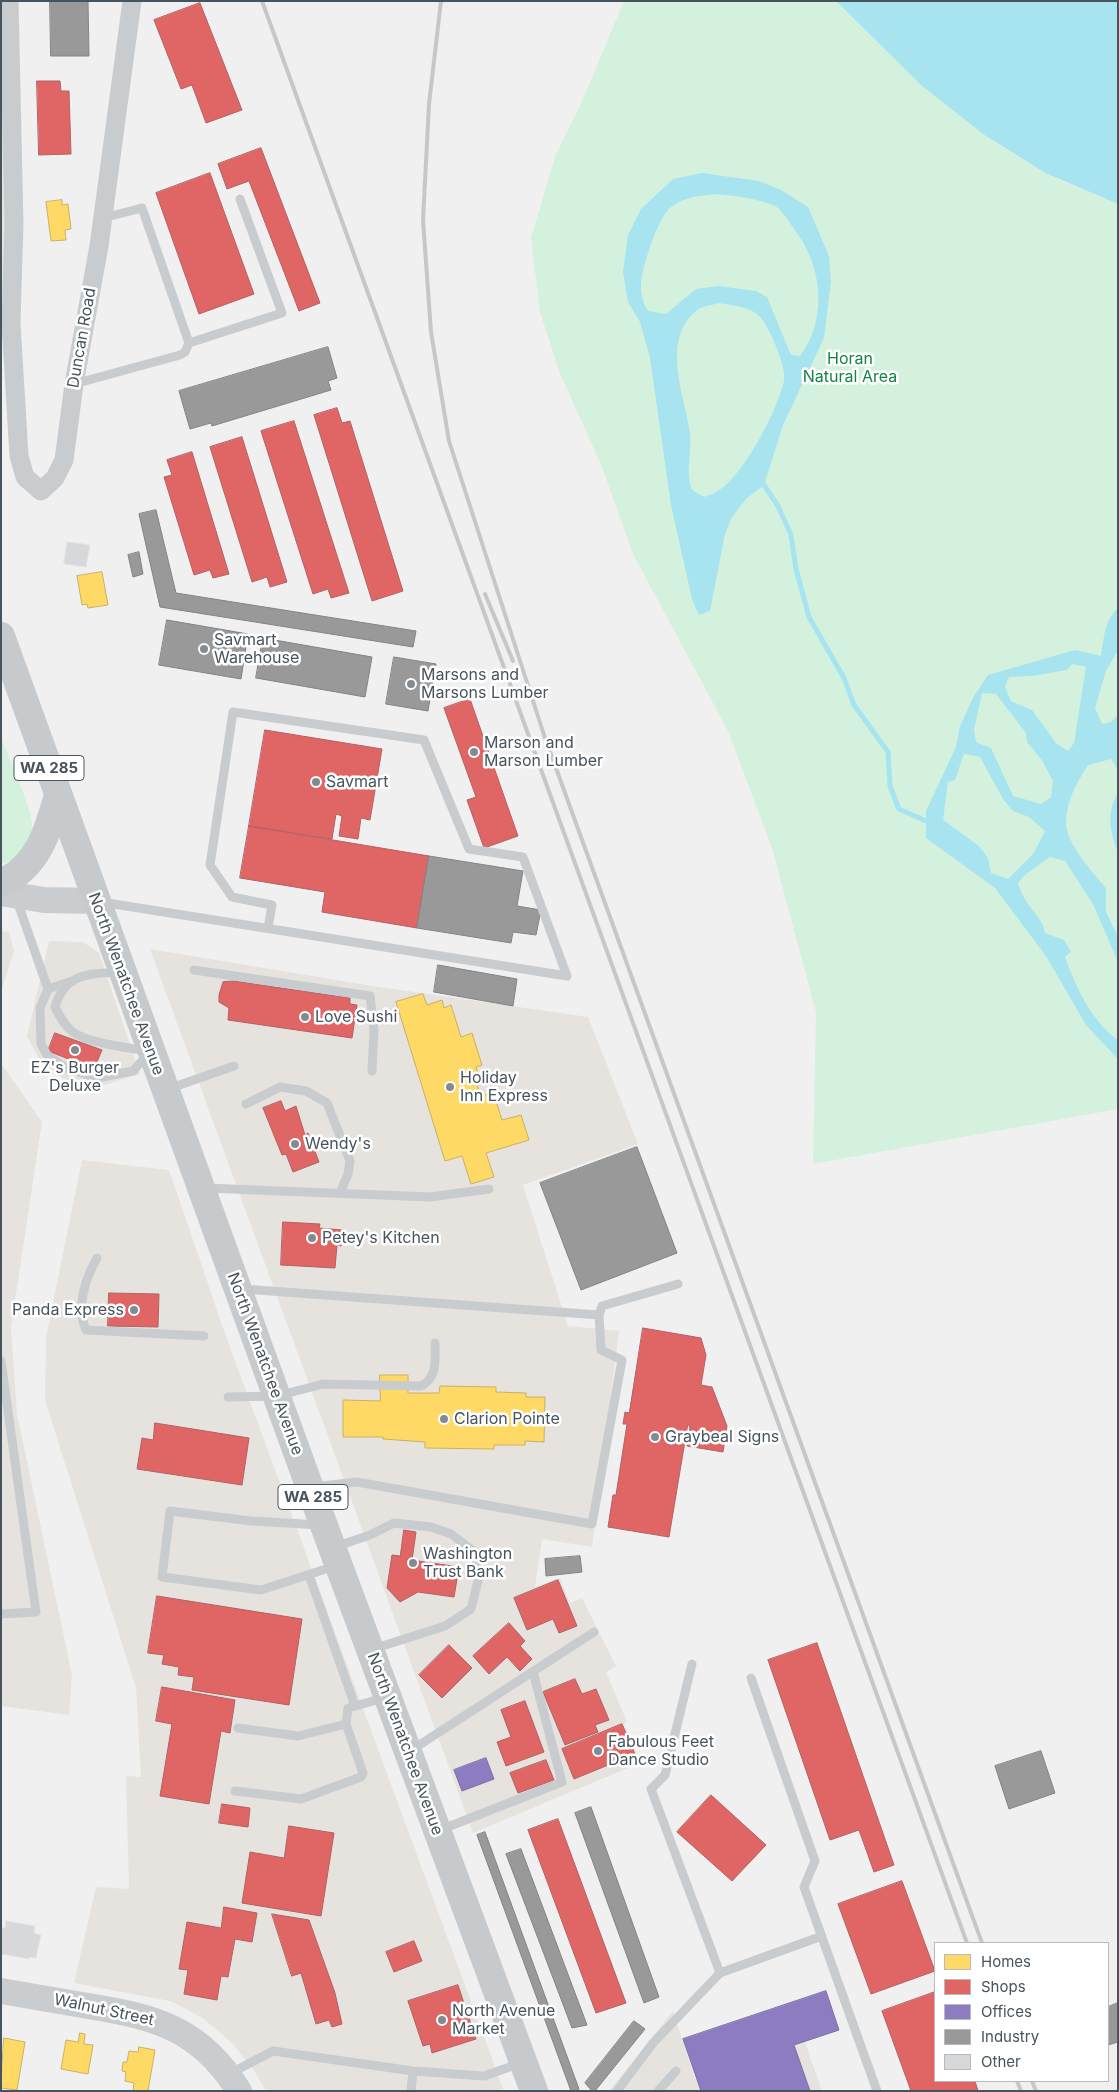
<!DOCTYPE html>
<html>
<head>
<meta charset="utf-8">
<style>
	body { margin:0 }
	#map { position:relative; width:1119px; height:2092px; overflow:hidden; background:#f1f0f0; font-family:Inter,sans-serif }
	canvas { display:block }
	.frame { position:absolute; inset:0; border:2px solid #46545e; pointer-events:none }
	.legend { position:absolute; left:934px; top:1942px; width:175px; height:140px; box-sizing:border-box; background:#fff; border:1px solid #b5bbbf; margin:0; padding:6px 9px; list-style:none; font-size:15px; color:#46545e }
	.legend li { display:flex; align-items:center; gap:10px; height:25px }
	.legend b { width:25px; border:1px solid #b5bbbf }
</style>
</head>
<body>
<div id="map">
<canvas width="1119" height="2092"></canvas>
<div class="frame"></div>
<ul class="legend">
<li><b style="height:14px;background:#ffd966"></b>Homes</li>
<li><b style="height:14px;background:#e06666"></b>Shops</li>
<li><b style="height:14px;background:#8e7cc3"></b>Offices</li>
<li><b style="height:14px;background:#999"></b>Industry</li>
<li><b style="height:14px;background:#d7d8d9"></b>Other</li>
</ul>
</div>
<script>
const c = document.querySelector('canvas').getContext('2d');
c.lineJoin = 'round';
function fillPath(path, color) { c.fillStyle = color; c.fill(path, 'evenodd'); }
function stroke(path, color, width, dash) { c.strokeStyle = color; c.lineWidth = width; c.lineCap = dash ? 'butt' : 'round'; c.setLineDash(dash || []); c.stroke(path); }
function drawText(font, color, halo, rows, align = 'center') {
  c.font = font + ' Inter,sans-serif'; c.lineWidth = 5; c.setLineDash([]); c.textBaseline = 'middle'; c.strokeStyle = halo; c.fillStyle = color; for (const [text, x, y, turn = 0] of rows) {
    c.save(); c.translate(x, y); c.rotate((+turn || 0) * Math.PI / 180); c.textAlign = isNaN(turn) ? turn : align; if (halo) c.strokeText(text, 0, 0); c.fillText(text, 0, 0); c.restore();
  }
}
const commercial = new Path2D(`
	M1,34L7,287L1,298Z
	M1,931L9,932L14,951L1,992Z
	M49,941L83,942L99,953L140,1074L82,1092L40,1061L27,1036Z
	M150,949L379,987L588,1017L638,1144L523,1185L568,1326L619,1331L592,1547L542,1539L535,1587L560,1578L570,1603L582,1598L616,1666L606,1672L627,1722L624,1724L640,1763L473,1833Z
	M1,1063L42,1122L11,1327L17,1414L72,1675L69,1715L1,1706Z
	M82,1160L169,1170L228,1342L504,2091H266L255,2072L233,2044L204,2019L188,2010L170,2001L74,1983L96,1887L129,1889L126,1776L141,1777L136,1688L45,1400L46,1337Z
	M673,2011L695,2079L805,2042L822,2091H609Z`);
const green = new Path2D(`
	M624,1H836C902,66 962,126 1044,172C1067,185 1094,193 1118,204V1109L813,1164L816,1012L772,848L728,731L633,554L602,467L559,371L540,312L531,238L555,157L583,99Z
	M1,737C7,753 33,811 32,825C32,843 20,860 1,864Z`);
const water = new Path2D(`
	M836,1H1118V204L1045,173L983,134L921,85Z
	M702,173L759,181L781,190L808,207L829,256L831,281L824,338L783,425L764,485L746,499L732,517L725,534L710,611L699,615L692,599L671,505L650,358L640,322L628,302L623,272L628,235L641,209L673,179ZM715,194C735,196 756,198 775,206C781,209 788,220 792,226C822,263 829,317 800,356L791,355L767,297L756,291L719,286L696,289L666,314L648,311C643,303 641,295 641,285C641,269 658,217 671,207C684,197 699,196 715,194ZM719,303C731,305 753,307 761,318C770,329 787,368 784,381C777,411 744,475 718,491C714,494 708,495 704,497L692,490C685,472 692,453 690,433C685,396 660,340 697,310C702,306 712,305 719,303Z
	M1118,608V650L1106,671L1095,708L1102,724L1111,722L1118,715V770L1111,759L1088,765C1077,782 1066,801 1066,823C1066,843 1093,873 1106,888V912L1118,937V962L1093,904L1065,861L1050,857L1026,874L1018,883C1023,905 1043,916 1045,933L1064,940L1071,952L1065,957C1076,987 1091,1021 1118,1040V1059L1086,1025L1046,956L995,888L926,838V811L956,747L960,726L974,696L988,675L1075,650L1101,656C1104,640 1104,619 1118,608ZM1072,664L1086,667L1074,743L1068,751L1056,743L1032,710L1011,701L1005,687L1009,677L1032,676L1067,670ZM982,693L996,694L1026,733L1027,742L1042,760L1053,781L1051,797L1041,804L1013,796L991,748L976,742L974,730ZM964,754L980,757L1003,799L1013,811L1029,817L1045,831L1034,853L1008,879L991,873L988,858L979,846L943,820L948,782L955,780Z
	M1118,793V852C1110,833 1106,811 1118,793Z`);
const homes = new Path2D(`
	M62,200V205L68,204L71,229L65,230L66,240L51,241L46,202Z
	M102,572L108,605L88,608L87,604L82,605L77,576Z
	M423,994L427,1005L442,1000L444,1008L451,1005L461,1037L472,1033L482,1065L476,1067L480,1080L476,1082L481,1096L493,1092L502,1120L521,1115L529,1140L486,1153L494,1177L471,1184L462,1156L445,1161L396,1002Z
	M380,1375H408V1393H439L440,1386L496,1387V1392L526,1393V1397H545L544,1442L525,1441V1445H494V1449L425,1448V1442L383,1439V1437H343V1400L380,1401Z
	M80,2033L85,2034L84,2044L93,2045L88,2074L61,2069L66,2040L78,2042Z
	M4,2038L25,2042L17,2090L1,2088Z
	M139,2047L155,2050L148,2091H133L134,2083L125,2081L126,2072L122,2071L123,2062H127L129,2051L138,2052Z`);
const shops = new Path2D(`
	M200,3L242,110L206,123L192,85L181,89L154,20Z
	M37,81H60L61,91H69L71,154L39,155Z
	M261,148L320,303L299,311L249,181L227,189L218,164Z
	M210,173L254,294L199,314L156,193Z
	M337,408L342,423L350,421L403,591L372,601L314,415Z
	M294,421L349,593L331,598L328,589L313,594L261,431Z
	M242,437L287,582L270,587L267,577L252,582L210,447Z
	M192,452L229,574L213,578L210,570L194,575L164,477L172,475L167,460Z
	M470,699L518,836L484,848L467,800L476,797L444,708Z
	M265,730L382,749L370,820L361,818L358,839L339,836L342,816L336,814L332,839L249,826Z
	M249,826L429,856L417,928L322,912L325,892L240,878Z
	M234,981L350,998V1004L357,1005L352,1038L228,1020L229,1008L219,1002V995L223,982Z
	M55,1033L102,1050L94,1069L48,1051Z
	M281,1101L285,1111L296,1106L305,1135L308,1133L319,1162L293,1172L286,1154L282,1155L263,1108Z
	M283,1222L320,1224L319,1228L342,1230L341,1246L337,1245L335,1268L281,1265Z
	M109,1293L159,1294L158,1327L108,1326Z
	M643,1328L701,1338L706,1355L701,1385L712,1387L727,1426L723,1452L687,1446L690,1428L688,1423L669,1537L608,1527L613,1495H616L627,1424H623L625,1412L629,1413Z
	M155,1423L249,1438L242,1485L137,1469L142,1438L153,1440Z
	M404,1530L416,1532L412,1560L459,1567L454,1597L418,1592L400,1602L387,1588L392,1555L400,1556Z
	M558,1580L577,1626L559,1633L553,1619L527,1630L514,1598Z
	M157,1596L302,1619L289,1705L192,1690L194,1677L178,1675L179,1667L162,1664L164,1655L148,1653Z
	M509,1623L525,1641L520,1646L532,1659L520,1671L507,1657L489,1674L473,1656Z
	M817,1643L894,1865L874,1872L859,1830L830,1840L768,1660Z
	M449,1645L472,1668L442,1698L419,1675Z
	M575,1679L582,1694L596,1689L609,1720L595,1725L598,1732L565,1745L543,1692Z
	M162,1687L235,1700L230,1733L221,1731L209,1804L160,1796L172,1724L156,1721Z
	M525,1701L544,1752L506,1766L497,1742L511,1737L501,1710Z
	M622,1724L635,1754L574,1779L562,1749Z
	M546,1760L554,1780L518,1793L510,1773Z
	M711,1795L766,1845L732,1881L677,1832Z
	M222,1804L250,1808L248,1827L219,1823Z
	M558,1819L626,2003L596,2013L528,1830Z
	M289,1826L334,1833L321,1916L242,1903L250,1852L284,1858Z
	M902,1881L935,1971L871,1994L838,1904Z
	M224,1907L257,1913L252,1942L235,1939L228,1977L221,1976L217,2000L184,1994L188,1970L179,1969L187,1922L221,1928Z
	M272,1914L309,1920L335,1993L342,2024L332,2027L329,2020L316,2024L301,1973L292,1976Z
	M414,1941L422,1961L394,1972L386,1952Z
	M458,1985L476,2039L432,2053L430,2044L423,2046L408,2001Z
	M935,1992V2081H975L978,2091H911L882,2011Z`);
const offices = new Path2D(`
	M486,1758L494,1779L462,1791L454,1770Z
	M826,1991L839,2030L794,2045L810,2091H701L683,2039Z`);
const industry = new Path2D(`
	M50,1H88L89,56H51Z
	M328,347L337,378L328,381L331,390L212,426L211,423L190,429L179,391Z
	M156,510L176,593L416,631L413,647L160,607L139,514Z
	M139,552L143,574L133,577L128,555Z
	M167,620L248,634L241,679L159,665Z
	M263,638L372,657L365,697L256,678Z
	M394,657L436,664L428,711L386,704Z
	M429,856L523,871L517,906L541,910L536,935L513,932L511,943L417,928Z
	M438,965L517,979L513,1006L434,992Z
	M637,1147L677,1253L581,1290L540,1183Z
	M580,1556L582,1572L546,1576L545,1559Z
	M1041,1751L1055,1793L1009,1809L995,1766Z
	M591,1807L659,1997L644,2003L575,1813Z
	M485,1832L579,2089L577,2091H571L477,1835Z
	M521,1849L587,2025L572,2028L506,1854Z
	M1118,2003V2042L1108,2045V2007Z
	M634,2021L645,2029L595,2091H592L585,2083Z`);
const stream = new Path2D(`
	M764,485L778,506L791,535L796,569L809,617L844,678L854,705L888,752L890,786L899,809L926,821`);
const building = new Path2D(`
	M67,542L90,545L86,567L64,564Z
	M6,1921L35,1926L34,1933L41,1935L36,1958L29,1957V1959L1,1954V1927L5,1928Z`);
const lane = new Path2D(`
	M189,343L282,313L240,199
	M74,384L180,355L185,352L189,343L142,208L103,218
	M16,898L48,989
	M101,902L567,976L523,857L469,849L424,740L233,712L210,865L232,897L272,905L268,928
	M194,970L370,996L374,1030L372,1071
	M119,972C88,974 65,973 55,1007C60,1016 64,1026 73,1032C87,1043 130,1048 147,1051
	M69,982L48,989L40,1008L41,1044L47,1055L66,1068L97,1078L133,1071L149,1053
	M168,1089L234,1066
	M246,1104L280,1087L306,1091L327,1103L350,1161L348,1174L340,1193
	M206,1188L430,1197L489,1189
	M97,1258C85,1279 76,1307 86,1330L204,1336
	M243,1289L599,1315
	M1,1361L36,1612L1,1614
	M228,1397L277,1396L323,1384L421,1386C438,1378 435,1359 435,1343
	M313,1487L357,1482L592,1524L622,1360L601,1350L599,1315L602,1306L678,1284
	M321,1525L251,1521L170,1511L162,1577L261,1590L335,1566
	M335,1547L370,1535L394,1523L431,1527L451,1534L475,1552L479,1577L471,1609L445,1626L373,1649
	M309,1575L355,1706
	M692,1664L665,1775L651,1789L720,1973L822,1936
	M751,1678L815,1861L804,1887L877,2091
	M238,1728L298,1736L346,1724L348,1708L384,1698
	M410,1751L594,1632
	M235,1791L301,1799L361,1777L363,1773L346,1724
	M440,1830L562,1782L533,1672
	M229,2074L273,2051L413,2071L484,2076L521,2063
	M411,2091L413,2071
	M617,2091L653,2043L720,1973
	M658,2091L676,2071`);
const street = new Path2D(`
	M9,1L14,224L11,323L19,456L25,477L41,491L55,478L64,460L74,384L99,246L132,1`);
const secondary = new Path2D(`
	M1,893L44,900L96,901
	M1,1991C30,1996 59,2001 88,2006C156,2017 201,2029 239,2091`);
const primary = new Path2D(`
	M1,636L310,1488L534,2091
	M1,883C38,867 48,831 58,795`);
const rail = new Path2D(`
	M262,1L967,1943
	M441,1L429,104L423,220L431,332L449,441L544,735L982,1943
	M485,594L513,661
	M1017,2081L1021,2091
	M1032,2081L1036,2091`);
const markers = [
	[204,649,5,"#828b91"],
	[411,684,5,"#828b91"],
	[474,752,5,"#828b91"],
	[316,782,5,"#828b91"],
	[305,1017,5,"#828b91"],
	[75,1050,5,"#828b91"],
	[450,1087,5,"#828b91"],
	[295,1144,5,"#828b91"],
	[312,1238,5,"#828b91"],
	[134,1310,5,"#828b91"],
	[444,1419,5,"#828b91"],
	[655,1437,5,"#828b91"],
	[413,1563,5,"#828b91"],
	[598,1751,5,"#828b91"],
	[442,2020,5,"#828b91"]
];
const shields = [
	[49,768,70],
	[313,1497,70]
];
const shieldNames = [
	["WA 285",49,768],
	["WA 285",313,1497]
];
const streetNames = [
	["Duncan Road",82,338,-80],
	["North Wenatchee Avenue",126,984,70],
	["North Wenatchee Avenue",265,1364,70],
	["North Wenatchee Avenue",405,1744,70],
	["Walnut Street",104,2010,12]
];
const parkNames = [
	["Horan",850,359],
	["Natural Area",850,377]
];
const poiNames = [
	["Savmart",214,640],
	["Warehouse",214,658],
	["Marsons and",421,675],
	["Marsons Lumber",421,693],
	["Marson and",484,743],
	["Marson Lumber",484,761],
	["Savmart",326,782],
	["Love Sushi",315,1017],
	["EZ's Burger",75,1068,"center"],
	["Deluxe",75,1086,"center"],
	["Holiday",460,1078],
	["Inn Express",460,1096],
	["Wendy's",305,1144],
	["Petey's Kitchen",322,1238],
	["Panda Express",124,1310,"right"],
	["Clarion Pointe",454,1419],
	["Graybeal Signs",665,1437],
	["Washington",423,1554],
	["Trust Bank",423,1572],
	["Fabulous Feet",608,1742],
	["Dance Studio",608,1760],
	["North Avenue",452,2011],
	["Market",452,2029]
];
fillPath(commercial, '#e6e3de');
fillPath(green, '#d4f1dd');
fillPath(water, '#a8e4ef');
fillPath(homes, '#ffd966');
stroke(homes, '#c8b164', 1);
fillPath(shops, '#e06666');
stroke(shops, '#b26164', 1);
fillPath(offices, '#8e7cc3');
stroke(offices, '#7870a5', 1);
fillPath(industry, '#999');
stroke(industry, '#808487', 1);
stroke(stream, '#a8e4ef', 5);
fillPath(building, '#d7d8d9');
stroke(building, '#e2e2e3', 1);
stroke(lane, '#c9cccf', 9);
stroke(street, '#c9cccf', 19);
stroke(secondary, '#cacdd0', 26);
stroke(primary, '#c6cacd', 28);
stroke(rail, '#c5c7c9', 4);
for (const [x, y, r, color] of markers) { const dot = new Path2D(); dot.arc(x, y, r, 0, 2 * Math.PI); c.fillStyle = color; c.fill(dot); stroke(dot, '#fff', 2); }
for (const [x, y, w] of shields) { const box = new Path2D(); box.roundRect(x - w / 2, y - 12.5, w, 25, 4); c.fillStyle = '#fff'; c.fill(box); stroke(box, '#46545e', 1); }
drawText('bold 15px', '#46545e', null, shieldNames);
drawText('16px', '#46545e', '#fff', streetNames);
drawText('16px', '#148345', '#fff', parkNames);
drawText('16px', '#46545e', '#fff', poiNames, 'left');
</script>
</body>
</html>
